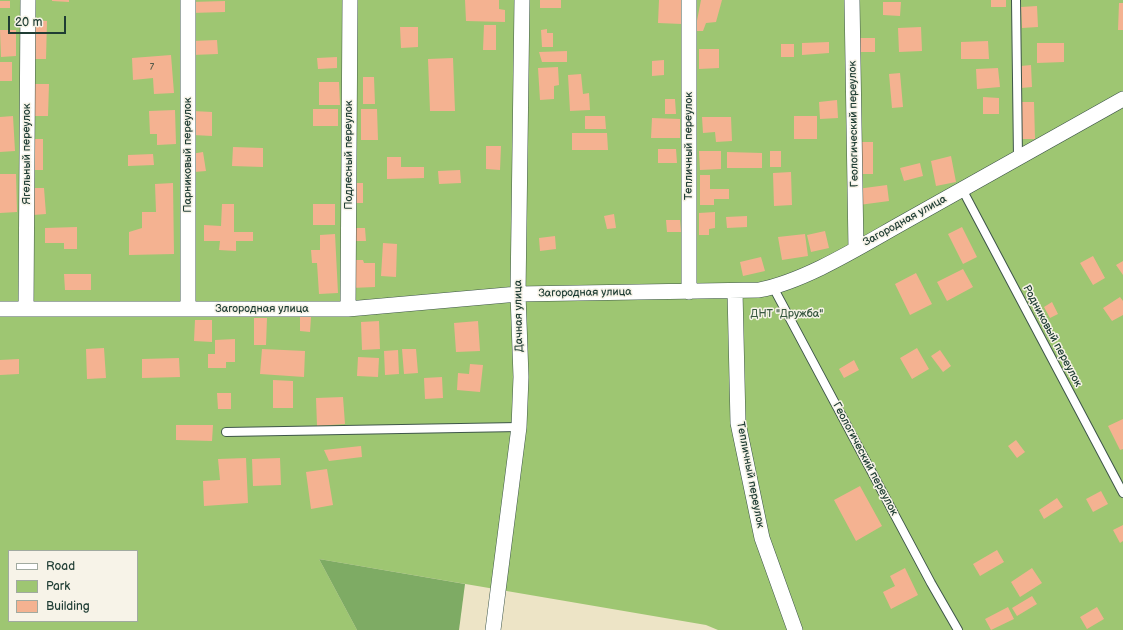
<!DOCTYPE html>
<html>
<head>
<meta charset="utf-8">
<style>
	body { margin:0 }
	#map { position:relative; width:1123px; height:630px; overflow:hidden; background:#ede4c6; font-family:"Balsamiq Sans",sans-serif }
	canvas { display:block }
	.legend { position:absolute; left:8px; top:550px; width:130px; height:72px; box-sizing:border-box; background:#f7f3e8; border:1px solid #a1aaa0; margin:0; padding:5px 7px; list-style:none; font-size:12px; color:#1f3d34 }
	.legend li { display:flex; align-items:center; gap:8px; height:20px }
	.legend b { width:20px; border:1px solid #a1aaa0 }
	.scale { position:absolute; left:8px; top:16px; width:58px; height:18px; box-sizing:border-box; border:2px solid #1f3d34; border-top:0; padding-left:5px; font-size:12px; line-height:14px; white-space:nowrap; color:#1f3d34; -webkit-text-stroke:3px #f7f3e8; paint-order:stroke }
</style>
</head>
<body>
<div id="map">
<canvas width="1123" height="630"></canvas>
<ul class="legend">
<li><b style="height:5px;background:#fff"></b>Road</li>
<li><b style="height:11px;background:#9ec672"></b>Park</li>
<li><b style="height:11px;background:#f4b291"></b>Building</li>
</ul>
<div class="scale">20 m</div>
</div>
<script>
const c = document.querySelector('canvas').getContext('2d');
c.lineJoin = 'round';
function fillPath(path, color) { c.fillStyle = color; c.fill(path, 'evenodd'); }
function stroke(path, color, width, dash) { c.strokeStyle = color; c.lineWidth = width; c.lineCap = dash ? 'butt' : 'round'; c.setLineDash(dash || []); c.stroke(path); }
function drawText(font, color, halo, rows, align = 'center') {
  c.font = font + ' "Balsamiq Sans",sans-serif'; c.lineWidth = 3; c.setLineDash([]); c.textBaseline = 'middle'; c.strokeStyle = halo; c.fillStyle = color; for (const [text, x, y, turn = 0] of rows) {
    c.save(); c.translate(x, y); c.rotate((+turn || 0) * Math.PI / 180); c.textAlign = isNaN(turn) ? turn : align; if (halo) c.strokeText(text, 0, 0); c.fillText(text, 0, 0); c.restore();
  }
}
const green = new Path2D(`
	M0,0H1123V630H718L706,625L319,559L357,630H0ZM9,551H137V621H9Z`);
const forest = new Path2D(`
	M319,559L465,584L459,630H357Z`);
const building = new Path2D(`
	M52,0H69V2L52,1Z
	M465,0H499V9L505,10V22L466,21Z
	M540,0H561V8H540Z
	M659,0H683L682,24L658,23Z
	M701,0H722L716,22L706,23L703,31H695Z
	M991,0H1006V7H991Z
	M0,1H10V8H0Z
	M225,1V12L191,13V2Z
	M883,2H901L900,16L883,15Z
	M1119,3H1123V30H1118Z
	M1037,6L1038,27L1022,28L1021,7Z
	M33,20L47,21L46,59H32Z
	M484,25H496V50H483Z
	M400,27H418V47L401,48Z
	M921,27L922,51L899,52L898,28Z
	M547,29V33H553V47H542L541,30Z
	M0,30H16V56L1,57Z
	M858,38H875V52H858Z
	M217,40L218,54L192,55V41Z
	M988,41L989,59H961V42Z
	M829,42V53L802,55V43Z
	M1037,43H1064V62L1037,63Z
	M781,44H794V57H781Z
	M699,49H719V68L699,69Z
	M567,51V62H542L539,52Z
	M171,55L174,93L154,94L153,78L133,80L132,58Z
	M337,57V68L318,69L317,58Z
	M453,58L455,111H430L428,59Z
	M664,60V75L652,76V61Z
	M0,62H12V81H0Z
	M1031,65L1032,87L1021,88V66Z
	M558,67L559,85L554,86V99L540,100L538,68Z
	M998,68L1000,87L977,89L976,69Z
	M900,73L903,107L892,108L889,74Z
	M581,74L583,94L589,93L590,110L570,111L568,75Z
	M363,77H374L375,104H363Z
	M319,82H339L340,105H319Z
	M33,84H49L48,116H33Z
	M983,97L999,98V114H983Z
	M665,99H675L676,114H665Z
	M837,100L838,118L820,119L819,102Z
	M1020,102H1034L1035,139H1021Z
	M313,109H338V126H313Z
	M361,109H377L378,140H361Z
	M175,110L176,144L157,145V134H150L149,111Z
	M193,111L212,112V136L193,135Z
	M13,116L15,151L0,152V117Z
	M585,116H605L606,129H585Z
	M794,116H817V139H794Z
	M702,117H731L732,141L716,142L715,132L703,133Z
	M652,118L680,119V138H651Z
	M572,133H607L608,150H572Z
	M33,139H43V170H33Z
	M859,142H873V174H859Z
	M486,146H501L500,170L486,169Z
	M233,147L263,148V167L232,166Z
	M658,149H676L677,163H658Z
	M699,151H721V169L700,170Z
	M770,151H781V167H770Z
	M203,152L206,171L194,172L191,154Z
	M727,152L762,153V168H727Z
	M153,154L154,165L128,166V155Z
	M951,156L956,182L936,186L931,161Z
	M387,157H401V167H424V178L387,179Z
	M920,163L923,176L904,181L900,168Z
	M460,170L461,183L439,184L438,171Z
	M791,172L792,205L774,206L773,173Z
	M0,174H16L17,212L0,213Z
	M700,175H710V189H729V199H714V205H700Z
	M173,183L174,254L129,255V232L142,228V212H156L155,184Z
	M352,183H363V203H352Z
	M887,185L889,201L859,205L857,189Z
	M31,188H44L46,214L33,215Z
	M222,204H234V232H253V241H236V251L219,250L220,241H204V225L221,226Z
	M313,204H335V225H313Z
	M715,212V228L709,229V235H699V213Z
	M614,214L616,228L607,229L604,216Z
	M747,216V227L727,228L726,217Z
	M666,220H680L681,232H667Z
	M77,227V249H64V243H45V228Z
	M962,227L977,257L963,264L948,234Z
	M353,228H365L366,241H353Z
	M825,231L829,248L811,252L807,235Z
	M335,234L338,293L319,294L317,263H312L311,250H320V235Z
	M805,234L808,256L782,260L778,237Z
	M555,236L556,249L540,251L539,238Z
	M383,243L397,244L396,277L381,276Z
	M1093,256L1105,278L1093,285L1080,263Z
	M761,257L765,271L743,276L740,262Z
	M350,260H363L364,263H375V287L351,288Z
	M1123,261V275L1116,265Z
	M963,269L973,287L947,301L937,282Z
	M916,273L932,304L910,315L895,284Z
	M64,274H91V290H65Z
	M1120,297L1123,301V315L1112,321L1103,308Z
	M1052,302L1058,314L1050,318L1044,307Z
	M300,317H311L310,332L300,331Z
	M254,318H267L266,345H254Z
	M195,320H212V342L194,341Z
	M379,321L380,349L362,350L361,322Z
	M478,321L480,351L456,352L454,323Z
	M235,339V362H226V368H208V354H215V340Z
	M104,348L106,378L87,379L86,349Z
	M917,348L929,369L912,379L900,358Z
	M262,349L305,351L304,377L260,374Z
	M402,349H416L418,373L404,374Z
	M398,350L399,374L385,375L384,351Z
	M940,350L951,366L943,372L931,356Z
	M358,357L379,358L378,377L357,376Z
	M179,358L180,377L142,378V359Z
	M19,359V374L0,375V360Z
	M854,360L859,370L844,378L839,369Z
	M470,364L483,365L480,392L457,390L458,373L469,374Z
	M442,377L443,398L425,399L424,378Z
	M273,380L293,381V408H273Z
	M217,393H231V409H218Z
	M343,397L345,424L317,426L316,398Z
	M1123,419V449L1120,450L1108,426Z
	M176,425H213L212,441L176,440Z
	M1016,440L1025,452L1017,458L1008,446Z
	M361,446L362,457L329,461L324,450Z
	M246,458L248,503L204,506L203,481L220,480L218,459Z
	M280,458L281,485L253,486L252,459Z
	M327,469L333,505L311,509L306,472Z
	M860,486L882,526L856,541L834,500Z
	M1101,491L1108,504L1093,512L1086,499Z
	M1057,498L1063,507L1044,519L1039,510Z
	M1123,525V541L1120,543L1113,530Z
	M997,550L1004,562L980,576L973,564Z
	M905,568L918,595L891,609L883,592L895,586L890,576Z
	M1032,568L1042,583L1020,597L1011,582Z
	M1032,596L1037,604L1017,616L1012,608Z
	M1008,607L1014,619L991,630L985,619Z
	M1097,607L1104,619L1087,629L1080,617Z`);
const service = new Path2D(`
	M1016,0L1018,158
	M962,189L1123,493
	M773,287L931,583L958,630
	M226,432L519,427`);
const minor = new Path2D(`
	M852,0L856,249
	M735,291L738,423L762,538L795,630
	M689,292V0
	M0,309H348L518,294L759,290C806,281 861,246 904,222C977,181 1050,140 1123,99
	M26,309L28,0
	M188,309V0
	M348,309L350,0
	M493,630L519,427L521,377L518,294L522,0`);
const numberNames = [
	["7",152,68]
];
const streetNames = [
	["Геологический переулок",854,124,-91],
	["Тепличный переулок",689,146,-90],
	["Ягельный переулок",27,154,-90],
	["Парниковый переулок",188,155,-90],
	["Подлесный переулок",349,155,-90],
	["Загородная улица",905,221,-29],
	["Загородная улица",585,293,-1],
	["Загородная улица",262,309],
	["Дачная улица",519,316,-91],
	["Родниковый переулок",1052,336,62],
	["Геологический переулок",865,459,62],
	["Тепличный переулок",750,475,79]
];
const parkNames = [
	["ДНТ \"Дружба\"",787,314]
];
fillPath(green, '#9ec672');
fillPath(forest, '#7eab64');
fillPath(building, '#f4b291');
stroke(service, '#3e564a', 10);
stroke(minor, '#3e564a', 16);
stroke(service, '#fff', 8);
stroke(minor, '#fff', 15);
drawText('9px', '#545a4b', null, numberNames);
drawText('11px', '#1f3d34', '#f7f3e8', streetNames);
drawText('11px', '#385840', '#f7f3e8', parkNames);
</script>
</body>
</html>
